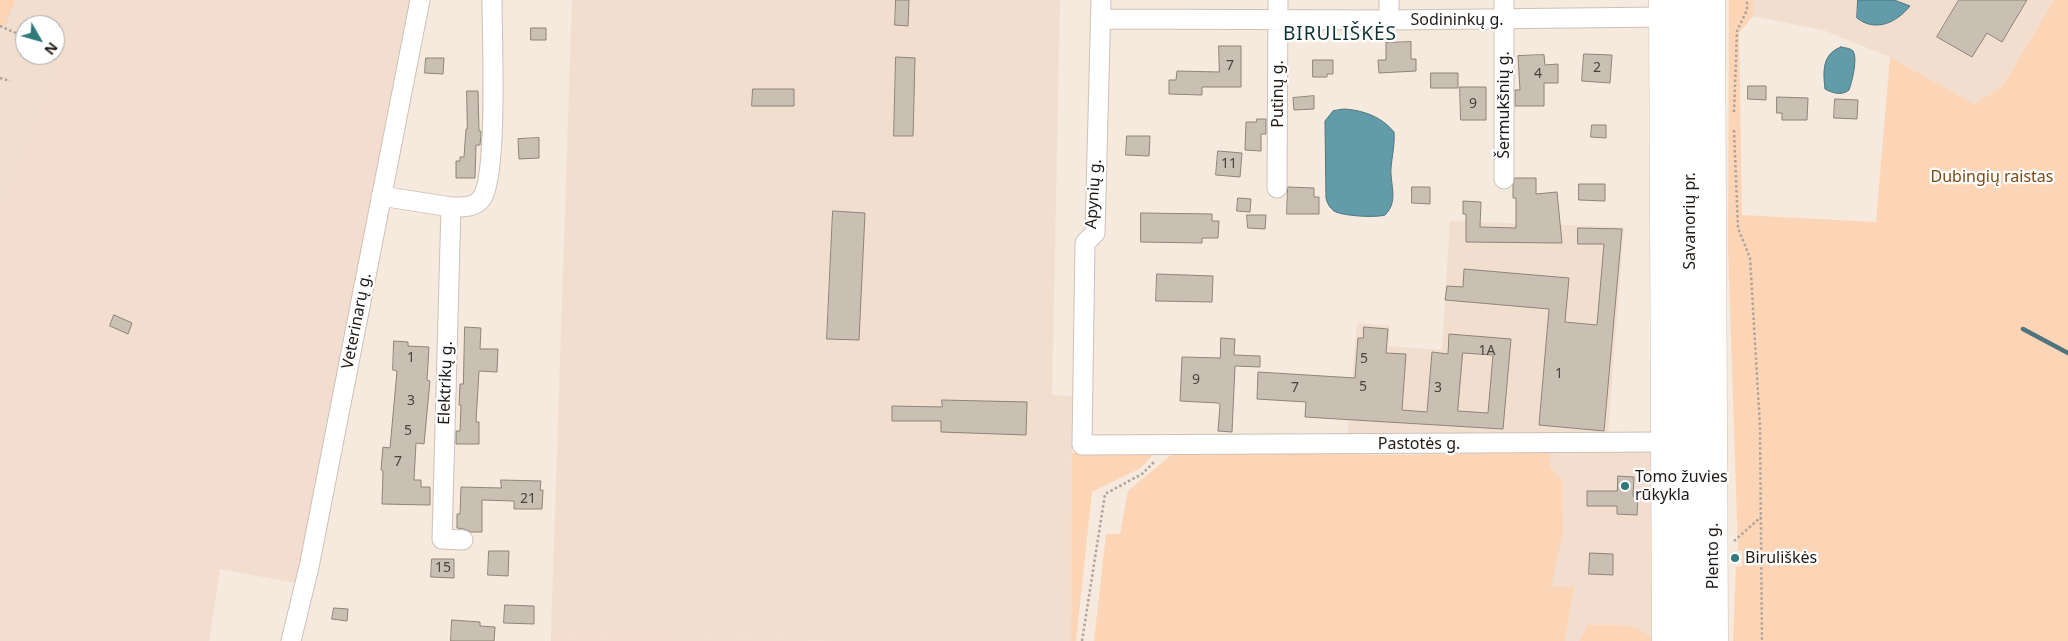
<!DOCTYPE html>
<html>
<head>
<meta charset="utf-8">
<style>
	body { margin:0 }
	#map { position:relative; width:2068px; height:641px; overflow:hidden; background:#f6e9de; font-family:"Noto Sans",sans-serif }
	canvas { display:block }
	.north { position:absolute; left:15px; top:15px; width:50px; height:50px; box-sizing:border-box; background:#fff; border:1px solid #a5a3a2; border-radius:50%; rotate:128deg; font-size:14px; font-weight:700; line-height:20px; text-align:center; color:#1f1a16 }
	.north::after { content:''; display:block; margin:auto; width:18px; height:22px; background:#307a7b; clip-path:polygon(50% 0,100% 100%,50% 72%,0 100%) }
</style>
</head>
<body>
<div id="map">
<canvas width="2068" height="641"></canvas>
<div class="north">N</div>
</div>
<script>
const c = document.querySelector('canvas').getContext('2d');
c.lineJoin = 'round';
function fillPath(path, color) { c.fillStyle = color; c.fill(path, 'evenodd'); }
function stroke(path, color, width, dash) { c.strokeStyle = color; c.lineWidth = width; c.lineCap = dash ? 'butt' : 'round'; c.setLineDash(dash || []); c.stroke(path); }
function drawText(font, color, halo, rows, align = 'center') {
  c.font = font + ' "Noto Sans",sans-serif'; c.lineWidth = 4.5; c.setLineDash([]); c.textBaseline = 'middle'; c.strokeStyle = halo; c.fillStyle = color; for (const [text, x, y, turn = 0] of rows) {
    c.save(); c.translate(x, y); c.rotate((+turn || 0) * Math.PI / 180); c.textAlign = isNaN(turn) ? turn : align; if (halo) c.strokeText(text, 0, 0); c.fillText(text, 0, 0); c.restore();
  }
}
const commercial = new Path2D(`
	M85,0H430L312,586L220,569L209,641H0V214Z
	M1643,447L1653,452L1660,641H1565L1574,587H1550L1563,532L1562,479L1550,467V452Z
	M551,633L833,641H551Z`);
const built = new Path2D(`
	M0,0H85L0,214ZM25,25H55V55H25Z
	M572,0H1060L1052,395L1072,396L1071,641H833L551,633Z
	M1753,0H2054L2002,87L1974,104L1890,57L1823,30L1753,16Z
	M1450,221L1624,227L1608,434L1347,437L1357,323L1390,326L1389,346L1442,350Z`);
const green = new Path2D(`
	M0,0H15L6,24L3,26L0,24Z
	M1729,0H1753V16L1739,33L1742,215L1876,222L1890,57L1974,104L2002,87L2054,0H2068V641H1733L1736,567L1742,566V551H1738L1728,246Z
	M1181,451L1396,455L1550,452V467L1562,479L1563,532L1551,587H1574L1565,641H1094L1106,534H1120L1128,491L1171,455Z
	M1155,452L1141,468L1092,492L1076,641H1071L1072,453Z
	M1588,625C1610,626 1640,621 1653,641H1579Z`);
const water = new Path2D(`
	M1858,0H1894L1910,6C1897,22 1876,33 1857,18Z
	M1841,47C1845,48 1850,48 1853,51C1858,58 1852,82 1849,90C1842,96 1832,93 1825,89C1823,71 1822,54 1841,47Z
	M1344,109C1363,110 1382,117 1394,132C1395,144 1392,156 1391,168C1390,185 1399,201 1385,215C1376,218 1342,216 1334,211C1330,208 1327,203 1326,198L1325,121L1333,111Z`);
const stream = new Path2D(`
	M2023,329L2068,353`);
const building = new Path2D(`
	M896,0H909L908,26L895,25Z
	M1959,0H2027L2002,42L1987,33L1972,57L1937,37Z
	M531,28H546V40H531Z
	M1411,42V59H1416V71L1379,73L1378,60H1386V43Z
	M1219,46H1241V87H1202V95L1169,94V80H1176L1177,71L1219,72Z
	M1584,54L1612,55L1610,83L1582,81Z
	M1544,55L1545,65L1558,64V83H1544V106H1515V90H1520L1518,56Z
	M896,57L915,58L913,136H894Z
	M426,58H444L443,74L425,73Z
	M1313,60H1333V74H1327V77H1313Z
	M1431,73H1458V88H1431Z
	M1748,86H1766V100L1748,99Z
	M1460,87H1486V120H1461Z
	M753,89H794V106H752Z
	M467,91H478L479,131H481V134L480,145H476L475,178H456V161H460V157H464L466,129H467Z
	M1314,96V109L1294,110L1293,98Z
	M1777,97L1808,98L1807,120H1782V113H1777Z
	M1835,99L1858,100L1857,119L1834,118Z
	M1257,119H1266V134H1261V151L1245,150L1246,122H1256Z
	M1592,125H1606V138L1591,137Z
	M1127,136H1150L1149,156L1126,155Z
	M539,138V158L519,159L518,139Z
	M1218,151L1242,153L1240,177L1216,175Z
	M1515,178H1536V194L1557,192L1562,243L1466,242V214H1463V201L1481,202L1480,227L1516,228V198H1513V186Z
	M1579,184H1605V201L1579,200Z
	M1288,187L1314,188V197H1319V214H1287Z
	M1412,187H1430V204L1412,203Z
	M1238,198L1251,199L1250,212L1237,211Z
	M833,211L865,213L859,340L827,339Z
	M1141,213L1212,214V221H1219L1218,238H1202V243L1141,242Z
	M1247,215H1266L1265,229L1248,228Z
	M1578,228L1622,229L1604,431L1539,425L1549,309L1445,300L1447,286L1463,287L1464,269L1569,278L1565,322L1597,325L1604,244H1578Z
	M1157,274L1213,276L1212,302L1156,301Z
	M114,315L132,323L128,334L110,326Z
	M465,327L481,328L480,349H498L497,372L479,371L476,422H479V444H456V431H460L461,405H459L460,384H463Z
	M1364,327L1388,329L1386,353L1406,354L1402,410L1427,412L1432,352L1448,354L1449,334L1511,339L1503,429L1305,417L1306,402L1257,399L1258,372L1355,378L1358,338H1363ZM1463,353L1493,355L1488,413L1458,411Z
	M1221,338L1235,339L1234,355L1260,356V367L1235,366L1232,432L1218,431L1220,405L1218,403L1180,401L1182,357L1220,358Z
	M394,341L408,342V346L429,347L427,380L430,381L424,444L416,443L414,480H421V487H430V505L382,504L383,471L381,470L383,447L390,448L397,371L393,370Z
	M942,400L1027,402L1026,435L941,432V421H892V406L942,407Z
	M1618,476L1634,477L1633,496H1638L1637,515L1617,514V506H1587V491H1617Z
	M501,480L541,481L540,490H543L542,509H514V501L482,500V532H471L464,529L457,528V514H460L461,487L501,488Z
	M489,551H509L508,576L488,575Z
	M1590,553L1613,554V575L1589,574Z
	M432,559H454V578L431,577Z
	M505,605L534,606V624L504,623Z
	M334,608L348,609L347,621L332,619Z
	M452,620L480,622V626L495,627L494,641H451Z`);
const path = new Path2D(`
	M0,26L25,37
	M0,78L10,81
	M1734,112L1737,31L1747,10V0
	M1734,130L1738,228L1750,258L1760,427L1762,641
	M1734,541L1761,517
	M1082,641L1105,494L1142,474L1155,461`);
const minor = new Path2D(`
	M1101,0L1095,233L1085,243L1082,445L1666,442
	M1100,19L1389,20L1664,17
	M1389,20V0
	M1504,179V0
	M1277,188L1278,0
	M381,196L451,207L442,539L463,540
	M451,207C462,207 475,208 482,198C498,174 492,36 492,0
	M291,641L309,567L420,0`);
const highway = new Path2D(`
	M1663,0L1666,641
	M1690,0V641
	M1711,0L1714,641`);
const markers = [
	[1625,486,5,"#307a7b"],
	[1735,558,5,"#307a7b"]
];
const numberNames = [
	["7",1230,66],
	["2",1597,68],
	["4",1538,74],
	["9",1473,104],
	["11",1229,164],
	["1A",1487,351],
	["1",411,358],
	["5",1364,359],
	["1",1559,374],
	["9",1196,380],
	["5",1363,387],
	["7",1295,388],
	["3",1438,388],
	["3",411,401],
	["5",408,431],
	["7",398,462],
	["21",528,499],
	["15",443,568]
];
const streetNames = [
	["Sodininkų g.",1457,20],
	["Putinų g.",1278,94,-90],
	["Šermukšnių g.",1504,105,-90],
	["Apynių g.",1094,194,-86],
	["Savanorių pr.",1690,221,-90],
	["Veterinarų g.",357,321,-79],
	["Elektrikų g.",446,383,-88],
	["Pastotės g.",1419,444],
	["Plento g.",1713,556,-90]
];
const parkNames = [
	["Dubingių raistas",1992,177]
];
const poiNames = [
	["Tomo žuvies",1635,477],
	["rūkykla",1635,495],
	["Biruliškės",1745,558]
];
const quarterNames = [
	["BIRULIŠKĖS",1340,35]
];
fillPath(commercial, '#f2ddcf');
fillPath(built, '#f2dece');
fillPath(green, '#fcd5b6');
fillPath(water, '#629ca9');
stroke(water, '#4e757d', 1);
stroke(stream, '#4e757d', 4.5);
fillPath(building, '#c9bfb3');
stroke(building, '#8e8479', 1);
stroke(minor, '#cec1b7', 21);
stroke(highway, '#cec1b7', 29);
stroke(path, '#aea49b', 2.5, [2.5, 2.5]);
stroke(minor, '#fff', 19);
stroke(highway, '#fff', 28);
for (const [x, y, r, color] of markers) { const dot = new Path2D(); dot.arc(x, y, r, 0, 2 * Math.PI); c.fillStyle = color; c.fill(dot); stroke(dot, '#fff', 2); }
drawText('14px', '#4a433d', null, numberNames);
drawText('16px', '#1f1a16', '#fff', streetNames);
drawText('16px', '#7b4916', '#fff', parkNames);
drawText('16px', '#1f1a16', '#fff', poiNames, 'left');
c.letterSpacing = '1px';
drawText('19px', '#0e3232', '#fff', quarterNames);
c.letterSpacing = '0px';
</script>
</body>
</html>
